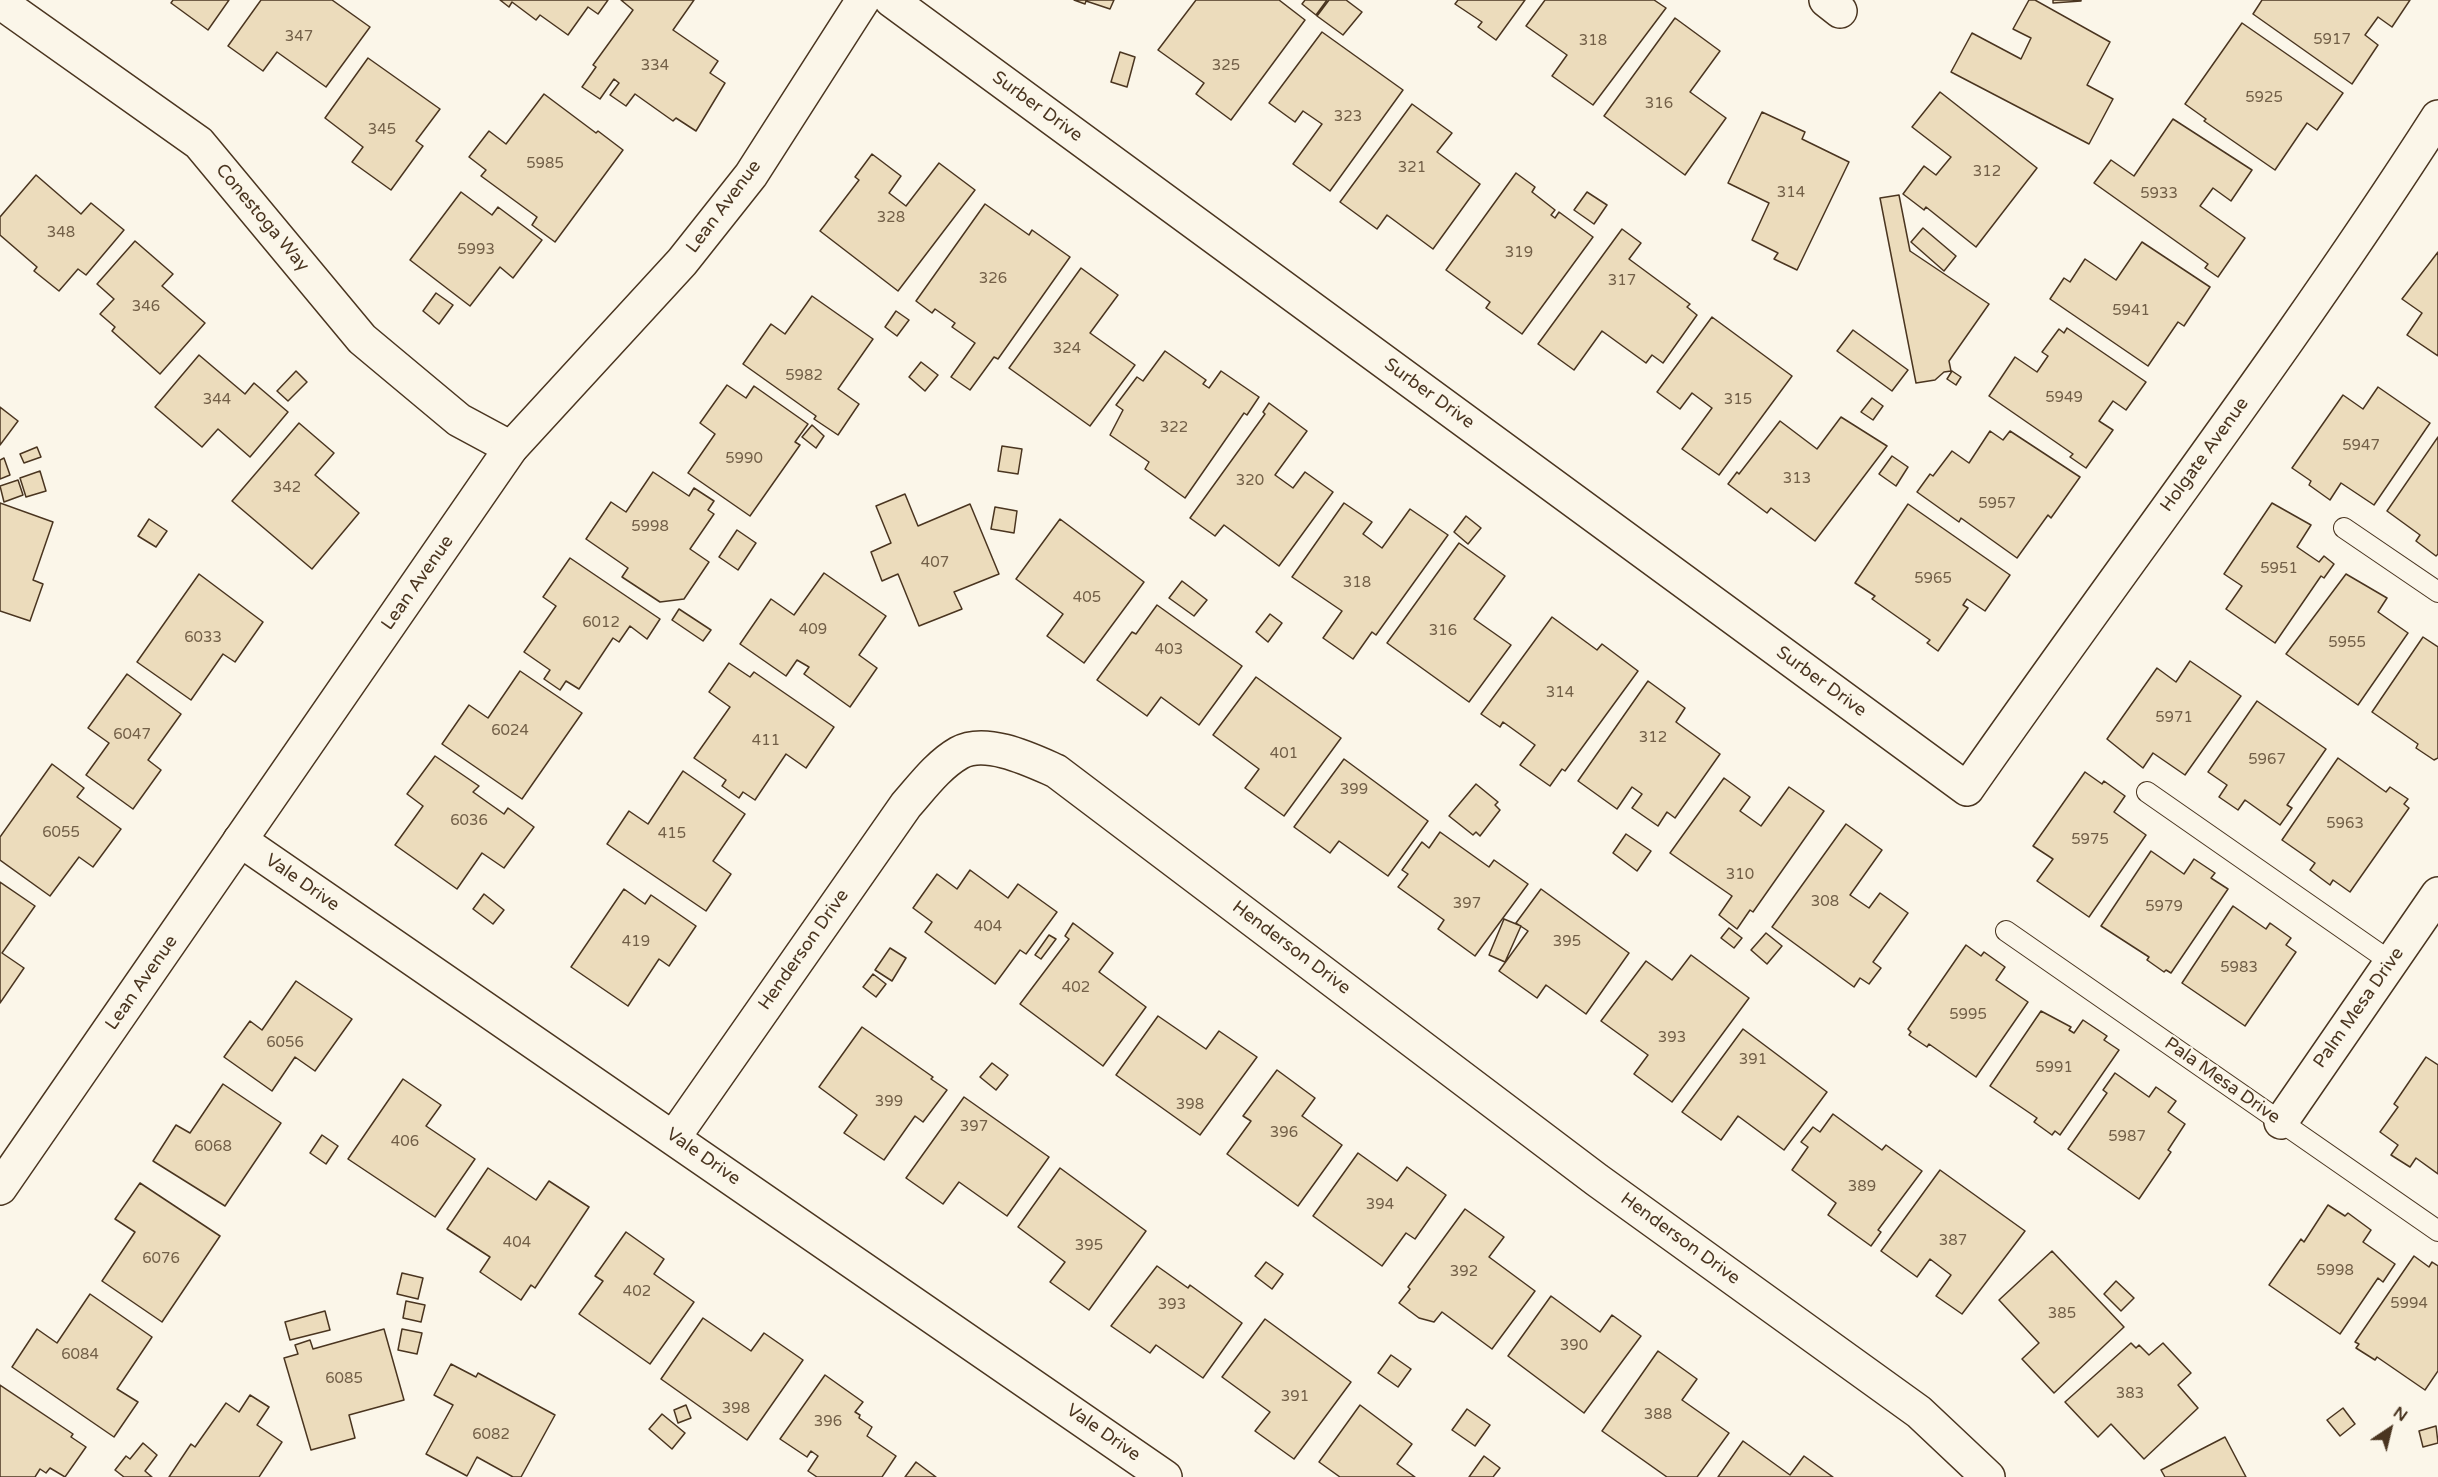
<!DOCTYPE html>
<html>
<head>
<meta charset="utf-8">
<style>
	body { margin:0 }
	#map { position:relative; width:2438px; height:1477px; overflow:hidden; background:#fbf6e9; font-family:"Varela Round",sans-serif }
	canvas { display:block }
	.north { position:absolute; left:2360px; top:1399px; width:60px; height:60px; -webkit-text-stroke:4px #fbf6e9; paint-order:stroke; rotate:35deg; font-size:16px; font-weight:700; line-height:24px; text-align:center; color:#4a3520 }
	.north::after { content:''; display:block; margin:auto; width:21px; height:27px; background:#4a3520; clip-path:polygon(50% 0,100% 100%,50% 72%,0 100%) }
</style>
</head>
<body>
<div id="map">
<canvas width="2438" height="1477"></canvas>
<div class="north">N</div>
</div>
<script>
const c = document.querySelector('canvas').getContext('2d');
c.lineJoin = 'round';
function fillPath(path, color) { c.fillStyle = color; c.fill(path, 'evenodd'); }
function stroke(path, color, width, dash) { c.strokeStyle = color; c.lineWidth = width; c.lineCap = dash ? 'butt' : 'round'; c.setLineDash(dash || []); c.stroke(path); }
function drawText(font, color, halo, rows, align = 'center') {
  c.font = font + ' "Varela Round",sans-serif'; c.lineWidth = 4.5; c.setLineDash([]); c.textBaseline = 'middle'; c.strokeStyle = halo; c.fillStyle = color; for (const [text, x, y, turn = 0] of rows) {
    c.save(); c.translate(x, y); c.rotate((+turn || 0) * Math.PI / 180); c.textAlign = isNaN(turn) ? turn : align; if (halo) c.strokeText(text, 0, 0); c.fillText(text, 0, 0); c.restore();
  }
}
const building = new Path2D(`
	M173,0H229L208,30L171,3Z
	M261,0H332L370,27L326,87L277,52L263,71L228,46Z
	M500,0H608L598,14L588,7L568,35L540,15L536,20L512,2L509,7Z
	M694,0L673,30L718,61L710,73L725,83L696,131L676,118L673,121L635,94L626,106L610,95L619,83L614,79L600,99L582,87L596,67L593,65L633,10L621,0Z
	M1074,0H1114L1110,9L1086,1L1085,4Z
	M1196,0H1279L1305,20L1231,120L1196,94L1204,83L1158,50Z
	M1305,0H1327L1316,15L1302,4Z
	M1329,0H1346L1362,12L1343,35L1317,16Z
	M1458,0H1525L1496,40L1478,27L1482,22L1455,4Z
	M1545,0H1654L1666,8L1593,105L1552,76L1567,55L1526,26Z
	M2029,0H2035L2110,42L2087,85L2113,99L2089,144L1951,72L1972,33L2021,59L2031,38L2013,29Z
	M2053,0H2081V1L2053,3Z
	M2262,0H2410L2392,27L2378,17L2365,35L2378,45L2352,84L2253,14Z
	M1675,18L1720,51L1690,92L1726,118L1685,175L1604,116Z
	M2242,23L2343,93L2317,130L2307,123L2275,170L2204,121L2206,119L2185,104Z
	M1322,32L1403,90L1330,191L1293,164L1322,124L1303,111L1295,122L1269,103Z
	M1120,52L1135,57L1127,87L1111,82Z
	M368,58L440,109L416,141L423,146L391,190L352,162L363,147L325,118Z
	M1940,92L2037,168L1976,247L1926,207L1924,210L1903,194L1924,166L1936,175L1951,157L1912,127Z
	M544,94L596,133L598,131L623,150L555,242L532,225L537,217L481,176L486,170L469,157L489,131L506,144Z
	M1412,104L1452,133L1437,152L1480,184L1433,249L1387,215L1377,229L1340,202Z
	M1762,112L1805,132L1802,139L1849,162L1797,270L1774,259L1778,253L1752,240L1769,203L1728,183Z
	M2173,119L2252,170L2231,201L2213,188L2200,206L2245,238L2218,277L2205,268L2208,264L2094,183L2111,160L2134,176Z
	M872,154L901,176L889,193L906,206L939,163L975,190L898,291L820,231L859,180L855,177Z
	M1516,173L1535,187L1532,192L1555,210L1551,215L1555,218L1559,212L1593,237L1522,334L1486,308L1490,302L1446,270Z
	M36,175L81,214L91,203L124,230L86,275L78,269L59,291L34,271L37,267L0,235V217Z
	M461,192L492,215L498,207L542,240L513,278L500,267L470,306L410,260Z
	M1587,192L1607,205L1594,224L1574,210Z
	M1899,195L1910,251L1989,304L1949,361L1951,371L1944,372L1935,380L1916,383L1880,198Z
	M985,204L1029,235L1032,230L1070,257L998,359L994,357L970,390L951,377L975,343L952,327L955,323L935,309L932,313L916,301Z
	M1923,228L1956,256L1944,271L1911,242Z
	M1622,229L1641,243L1629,259L1690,304L1687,307L1697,315L1663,363L1652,355L1646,363L1602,331L1574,370L1538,344Z
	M135,241L173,274L162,286L205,323L160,374L112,331L115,327L100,314L114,299L97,284Z
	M2142,242L2210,287L2184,326L2178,322L2148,366L2050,299L2064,278L2070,282L2085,259L2116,280Z
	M2438,252V356L2407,335L2422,313L2402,299Z
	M1081,268L1118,295L1090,333L1135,365L1090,426L1009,368Z
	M436,293L453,305L439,324L423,311Z
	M812,296L873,339L838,389L859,404L838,435L814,419L816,416L743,364L771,324L785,334Z
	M896,311L909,320L897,336L885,327Z
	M1712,317L1792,376L1719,475L1682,449L1712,408L1692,393L1680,409L1657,392Z
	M2067,328L2146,382L2126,410L2113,401L2099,421L2113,430L2086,468L2070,457L2073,454L1989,396L2015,357L2037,372L2048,356L2042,352L2059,329L2064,333Z
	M1853,330L1908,370L1892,391L1837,351Z
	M1165,351L1206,380L1203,384L1209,388L1221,371L1259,397L1247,415L1244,413L1185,498L1145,469L1149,462L1110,435L1123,410L1116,405L1137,377L1143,381Z
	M199,355L245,394L254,383L288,412L250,457L218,429L202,447L155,407Z
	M921,362L938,375L925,391L909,377Z
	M296,371L307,382L288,401L277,391Z
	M1952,371L1961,377L1956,385L1947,379Z
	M727,385L746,398L754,386L808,424L795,442L800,445L750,516L688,473L715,434L700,423Z
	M2378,387L2430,423L2374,505L2341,483L2330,500L2309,485L2311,481L2292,468L2343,395L2363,409Z
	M1872,398L1883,406L1873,420L1861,412Z
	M1269,403L1307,431L1275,475L1293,488L1305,472L1333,492L1279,566L1224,525L1215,536L1190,518L1265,414L1263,412Z
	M0,407L18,421L0,445Z
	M1841,417L1887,446L1815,541L1771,508L1767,513L1728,484L1737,472L1739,474L1780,421L1817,449Z
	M299,423L334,453L315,475L359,513L312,569L232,501Z
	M812,425L824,436L816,448L802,437Z
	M1990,431L2003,440L2010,431L2080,477L2051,518L2048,515L2017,558L1961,518L1959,522L1917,492L1930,474L1933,476L1952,451L1969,463Z
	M2438,437V554L2436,556L2416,541L2420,535L2387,511Z
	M1002,446L1022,449L1018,474L998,471Z
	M37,447L41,457L24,463L20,454Z
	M1892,456L1908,467L1896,486L1879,474Z
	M4,458L10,475L0,479V460Z
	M40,471L46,491L26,497L20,478Z
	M653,472L689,496L694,488L714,501L708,510L714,514L690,549L709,562L684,599L660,602L622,577L628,568L586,539L611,502L626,512Z
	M18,480L23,495L4,502L0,486Z
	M905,494L918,526L970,504L999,574L954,592L962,609L919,626L898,574L882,581L871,552L891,543L876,506Z
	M0,503L53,522L33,580L43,584L30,621L0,611Z
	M1344,503L1372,522L1363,534L1382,548L1410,509L1448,535L1376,635L1372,632L1353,659L1323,638L1342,611L1292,577Z
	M2272,503L2311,525L2297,547L2319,562L2324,556L2334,564L2324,578L2321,576L2275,643L2226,609L2242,586L2224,574Z
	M1908,504L2010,575L1985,611L1967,599L1963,605L1968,608L1938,651L1927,643L1930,640L1872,599L1875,596L1855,583Z
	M995,507L1017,511L1014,533L991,529Z
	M1466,516L1481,528L1468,544L1454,532Z
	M149,519L167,531L156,547L138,536Z
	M1060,519L1144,582L1084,663L1047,636L1063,614L1016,579Z
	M737,530L756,543L738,570L719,557Z
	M1459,543L1505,576L1474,619L1511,645L1469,702L1387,643Z
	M570,558L660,619L647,639L630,626L619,642L613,638L579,689L566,681L560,690L544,679L550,670L524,652L556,606L543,597Z
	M824,573L886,616L859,655L877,668L850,707L804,674L809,667L797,660L786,676L740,644L771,599L794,615Z
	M199,574L263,622L235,662L223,654L191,700L137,662Z
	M2346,574L2387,598L2378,612L2408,633L2358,705L2286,654Z
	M1182,581L1207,600L1194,616L1169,598Z
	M1157,605L1242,666L1199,725L1161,697L1147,716L1097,680L1132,632L1136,634Z
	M679,609L711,630L703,641L672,620Z
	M1270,614L1282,623L1268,642L1256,632Z
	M1552,617L1597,650L1602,644L1638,671L1565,771L1562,769L1550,786L1520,765L1535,745L1503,722L1500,727L1481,714Z
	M2423,637L2438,647V758L2434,760L2416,748L2418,744L2372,712Z
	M2190,661L2241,696L2185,775L2153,753L2143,768L2107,739L2157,668L2176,682Z
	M729,663L750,677L754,672L834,727L806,768L786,754L755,800L743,792L739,798L722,786L726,780L694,758L730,707L709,692Z
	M520,671L582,713L522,799L442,744L469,705L488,718Z
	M127,674L181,714L148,760L161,770L133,809L86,775L109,743L88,728Z
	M1256,677L1341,738L1284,816L1245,788L1259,769L1213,735Z
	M1648,681L1685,708L1676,722L1720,754L1675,818L1667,812L1658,826L1632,808L1642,794L1632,787L1617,809L1578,781Z
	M2257,701L2326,749L2287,805L2292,808L2280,825L2245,800L2238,810L2219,797L2227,785L2208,772Z
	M435,756L479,786L473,792L504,814L508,808L534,827L504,868L482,853L457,889L395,845L423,806L407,794Z
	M2338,758L2386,792L2390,787L2408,799L2404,804L2409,808L2350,892L2333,880L2330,885L2310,870L2315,863L2282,840Z
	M1344,759L1428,821L1388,876L1339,841L1330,853L1294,827Z
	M52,764L84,788L77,797L121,829L93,867L79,857L50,896L0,860V837Z
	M683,771L745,814L713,861L731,874L706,911L607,844L629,811L648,824Z
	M2085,772L2102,784L2104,781L2125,796L2114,812L2146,835L2089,917L2037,881L2053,859L2033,846Z
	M1724,778L1750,797L1740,811L1761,826L1789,787L1824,811L1753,912L1750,910L1737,929L1719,915L1732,896L1670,853Z
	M1476,784L1498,802L1495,805L1500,810L1480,836L1476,832L1473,835L1449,816Z
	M1846,824L1882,850L1850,895L1869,908L1880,893L1908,913L1873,962L1881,968L1869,984L1860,978L1854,987L1772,927Z
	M1440,832L1489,867L1494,860L1528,884L1475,956L1438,929L1444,920L1398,887L1408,874L1402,870L1422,842L1429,848Z
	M1626,834L1651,851L1637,871L1613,853Z
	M2151,851L2184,874L2194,859L2215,873L2211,878L2228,889L2171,973L2166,970L2164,972L2147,960L2149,957L2101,926Z
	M970,870L1008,898L1018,884L1057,912L1026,954L1020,950L995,984L925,932L932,922L913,908L937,874L957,889Z
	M0,882L35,906L2,953L24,968L0,1003Z
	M624,889L645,904L651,895L696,926L669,966L659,959L628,1006L571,967Z
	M1541,889L1629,953L1586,1014L1546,985L1537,998L1499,971L1528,931L1516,923Z
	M484,894L504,910L493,924L473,909Z
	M2233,906L2266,929L2270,923L2291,938L2286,945L2296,952L2245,1026L2182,983Z
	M1504,919L1521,926L1505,962L1489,955Z
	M1073,923L1113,953L1099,972L1146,1007L1103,1066L1020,1004L1069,939L1065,936Z
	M1729,928L1742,938L1734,948L1721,938Z
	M1766,933L1782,946L1767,964L1751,950Z
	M1049,935L1056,939L1041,959L1035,955Z
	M1966,945L1981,956L1984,952L2005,967L1996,980L2028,1002L1976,1077L1929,1044L1927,1047L1909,1035L1911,1032L1908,1029Z
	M890,948L906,958L892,981L875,970Z
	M1691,955L1749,998L1672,1102L1634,1074L1648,1055L1601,1021L1646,961L1672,980Z
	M873,974L886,984L876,997L863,987Z
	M296,981L352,1019L315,1071L295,1057L272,1091L224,1057L250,1021L262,1030Z
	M2041,1011L2071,1027L2069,1030L2074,1033L2083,1020L2107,1036L2104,1040L2119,1050L2060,1135L2055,1131L2052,1135L2034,1122L2037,1118L1990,1086Z
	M1158,1016L1206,1049L1219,1031L1257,1057L1200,1135L1116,1075Z
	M862,1027L933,1077L931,1079L947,1090L923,1122L915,1116L884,1160L844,1133L857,1115L819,1087Z
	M1743,1029L1827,1092L1784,1150L1738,1116L1721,1140L1682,1112Z
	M2426,1057L2438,1065V1174L2416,1158L2410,1167L2391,1155L2398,1145L2380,1132L2398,1107L2394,1104Z
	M992,1063L1008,1075L996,1090L980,1077Z
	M1277,1070L1315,1098L1302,1116L1342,1145L1298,1206L1227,1154L1251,1121L1243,1116Z
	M2115,1073L2149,1097L2156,1087L2176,1101L2168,1112L2185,1124L2168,1150L2171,1152L2139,1199L2068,1149L2107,1093L2103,1090Z
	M403,1079L441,1105L426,1126L475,1159L435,1217L348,1159Z
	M223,1084L281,1123L225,1206L153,1161L176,1125L190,1133Z
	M964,1097L1049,1157L1007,1216L959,1182L943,1204L906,1178Z
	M1833,1114L1882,1150L1886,1145L1922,1171L1878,1230L1881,1232L1871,1246L1828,1215L1836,1203L1792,1170L1808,1147L1801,1142L1813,1127L1820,1132Z
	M322,1135L338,1146L326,1164L310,1153Z
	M1358,1153L1397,1181L1407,1167L1446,1195L1415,1239L1406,1233L1382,1266L1313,1216Z
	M488,1168L536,1200L549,1181L589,1207L535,1288L531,1285L521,1300L480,1272L490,1257L447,1229Z
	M1060,1168L1146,1231L1089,1310L1050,1282L1065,1262L1018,1227Z
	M1940,1170L2025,1231L1962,1314L1936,1296L1951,1275L1930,1259L1917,1277L1881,1251Z
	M140,1183L220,1236L162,1322L102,1281L135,1232L115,1219Z
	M2328,1205L2345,1216L2348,1213L2371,1230L2363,1242L2395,1264L2383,1282L2378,1278L2340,1334L2269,1285L2301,1239L2304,1242Z
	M1465,1209L1504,1237L1489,1257L1535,1291L1492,1349L1442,1312L1434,1322L1419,1318L1399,1303L1410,1289L1408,1287Z
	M626,1232L664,1259L654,1274L694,1302L650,1364L579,1314L603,1281L595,1276Z
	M2052,1251L2124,1327L2054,1393L2022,1359L2039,1343L1999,1300Z
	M2414,1256L2429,1267L2432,1262L2438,1266V1371L2425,1390L2377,1357L2375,1360L2356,1348L2359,1344L2355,1342Z
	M1266,1262L1283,1274L1272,1289L1255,1276Z
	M1157,1266L1188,1288L1190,1285L1242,1323L1203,1378L1156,1345L1150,1353L1111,1326Z
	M402,1273L423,1278L418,1299L397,1294Z
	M2116,1281L2134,1298L2121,1311L2104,1294Z
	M90,1294L152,1337L117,1389L138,1402L114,1437L12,1367L37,1329L57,1343Z
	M1551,1296L1600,1332L1612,1315L1641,1336L1584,1413L1508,1356Z
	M406,1301L425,1305L421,1322L403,1318Z
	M325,1311L330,1330L290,1340L285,1322Z
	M703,1318L751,1351L764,1333L803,1360L747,1440L661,1379Z
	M1265,1319L1351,1382L1294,1459L1255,1431L1270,1412L1222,1377Z
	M384,1329L404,1400L349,1415L355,1438L311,1450L284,1358L298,1354L295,1345L310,1340L313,1349Z
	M402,1329L422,1333L417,1354L398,1350Z
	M2131,1343L2136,1348L2139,1345L2149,1355L2163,1343L2191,1373L2178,1385L2198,1408L2144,1459L2111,1424L2098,1437L2065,1402Z
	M1658,1351L1697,1379L1682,1400L1729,1433L1697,1477H1667L1602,1431Z
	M1391,1355L1411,1369L1398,1387L1378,1373Z
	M451,1364L476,1377L478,1373L555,1415L521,1477H513L477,1457L467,1476L426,1454L453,1405L434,1395Z
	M825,1375L863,1402L855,1412L860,1415L859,1418L872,1427L867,1436L896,1456L882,1477H817L808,1471L818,1456L811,1451L807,1457L780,1439Z
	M0,1385L73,1434L71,1437L86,1447L65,1477L50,1468L46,1473L40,1469L35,1477H0Z
	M250,1395L269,1407L257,1425L282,1442L259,1477H169L191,1444L195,1447L226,1403L239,1412Z
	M686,1405L691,1418L678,1423L674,1410Z
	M1360,1405L1412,1444L1397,1464L1415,1477H1340L1319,1462Z
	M2343,1408L2355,1424L2340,1436L2327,1420Z
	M1467,1409L1490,1425L1475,1446L1452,1430Z
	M662,1414L685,1433L672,1449L649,1429Z
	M2436,1426L2438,1443L2423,1447L2419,1431Z
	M2225,1437L2246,1477H2165L2161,1470Z
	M1743,1441L1790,1475L1804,1456L1833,1477H1718Z
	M143,1443L157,1455L145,1471L152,1477H124L115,1470L126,1456L130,1459Z
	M1484,1456L1500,1468L1493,1477H1469Z
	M916,1462L936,1477H905Z`);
const service = new Path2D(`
	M2344,528L2438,592
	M2147,792L2391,962
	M2006,931L2438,1231`);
const minor = new Path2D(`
	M891,0L1967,789C2123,565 2290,348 2438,117
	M1826,0L1840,11
	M0,2L199,143L362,339L459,420L511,448
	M240,840L1165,1477
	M2281,1122L2438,894
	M674,1137L906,805C922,787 938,765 959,753C986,738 1031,760 1056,771L1597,1180L1919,1412L1988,1477`);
const tertiary = new Path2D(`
	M0,1188L511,448L682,262L751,175L863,0`);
const numberNames = [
	["347",299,37],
	["5917",2332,40],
	["318",1593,41],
	["334",655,66],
	["325",1226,66],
	["5925",2264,98],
	["316",1659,104],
	["323",1348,117],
	["345",382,130],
	["5985",545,164],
	["321",1412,168],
	["312",1987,172],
	["314",1791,193],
	["5933",2159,194],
	["328",891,218],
	["348",61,233],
	["5993",476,250],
	["319",1519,253],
	["326",993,279],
	["317",1622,281],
	["346",146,307],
	["5941",2131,311],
	["324",1067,349],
	["5982",804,376],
	["5949",2064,398],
	["344",217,400],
	["315",1738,400],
	["322",1174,428],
	["5947",2361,446],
	["5990",744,459],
	["313",1797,479],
	["320",1250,481],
	["342",287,488],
	["5957",1997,504],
	["5998",650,527],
	["407",935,563],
	["5951",2279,569],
	["5965",1933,579],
	["318",1357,583],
	["405",1087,598],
	["6012",601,623],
	["409",813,630],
	["316",1443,631],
	["6033",203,638],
	["5955",2347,643],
	["403",1169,650],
	["314",1560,693],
	["5971",2174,718],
	["6024",510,731],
	["6047",132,735],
	["312",1653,738],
	["411",766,741],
	["401",1284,754],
	["5967",2267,760],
	["399",1354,790],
	["6036",469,821],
	["5963",2345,824],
	["6055",61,833],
	["415",672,834],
	["5975",2090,840],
	["310",1740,875],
	["308",1825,902],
	["397",1467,904],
	["5979",2164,907],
	["404",988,927],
	["419",636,942],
	["395",1567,942],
	["5983",2239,968],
	["402",1076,988],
	["5995",1968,1015],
	["393",1672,1038],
	["6056",285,1043],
	["391",1753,1060],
	["5991",2054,1068],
	["399",889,1102],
	["398",1190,1105],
	["397",974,1127],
	["396",1284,1133],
	["5987",2127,1137],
	["406",405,1142],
	["6068",213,1147],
	["389",1862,1187],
	["394",1380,1205],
	["387",1953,1241],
	["404",517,1243],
	["395",1089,1246],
	["6076",161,1259],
	["5998",2335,1271],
	["392",1464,1272],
	["402",637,1292],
	["5994",2409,1304],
	["393",1172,1305],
	["385",2062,1314],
	["390",1574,1346],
	["6084",80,1355],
	["6085",344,1379],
	["383",2130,1394],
	["391",1295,1397],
	["398",736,1409],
	["388",1658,1415],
	["396",828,1422],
	["6082",491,1435]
];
const streetNames = [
	["Surber Drive",1037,107,36],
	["Lean Avenue",724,207,-53],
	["Conestoga Way",262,218,50],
	["Surber Drive",1429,394,36],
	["Holgate Avenue",2205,455,-54],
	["Lean Avenue",418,583,-55],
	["Surber Drive",1821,682,36],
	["Vale Drive",302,883,35],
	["Henderson Drive",1291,948,37],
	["Henderson Drive",804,950,-55],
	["Lean Avenue",142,983,-55],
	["Palm Mesa Drive",2359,1008,-55],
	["Pala Mesa Drive",2222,1081,35],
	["Vale Drive",703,1157,35],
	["Henderson Drive",1680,1239,36],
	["Vale Drive",1103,1433,35]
];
fillPath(building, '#ecdcbc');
stroke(building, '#4a3520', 1.5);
stroke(service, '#4a3520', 22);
stroke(minor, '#4a3520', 36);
stroke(tertiary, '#4a3520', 36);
stroke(service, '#fbf6e9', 20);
stroke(minor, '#fbf6e9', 33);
stroke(tertiary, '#fbf6e9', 33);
drawText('15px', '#725f47', null, numberNames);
drawText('18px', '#4a3520', '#fbf6e9', streetNames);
</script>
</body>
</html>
